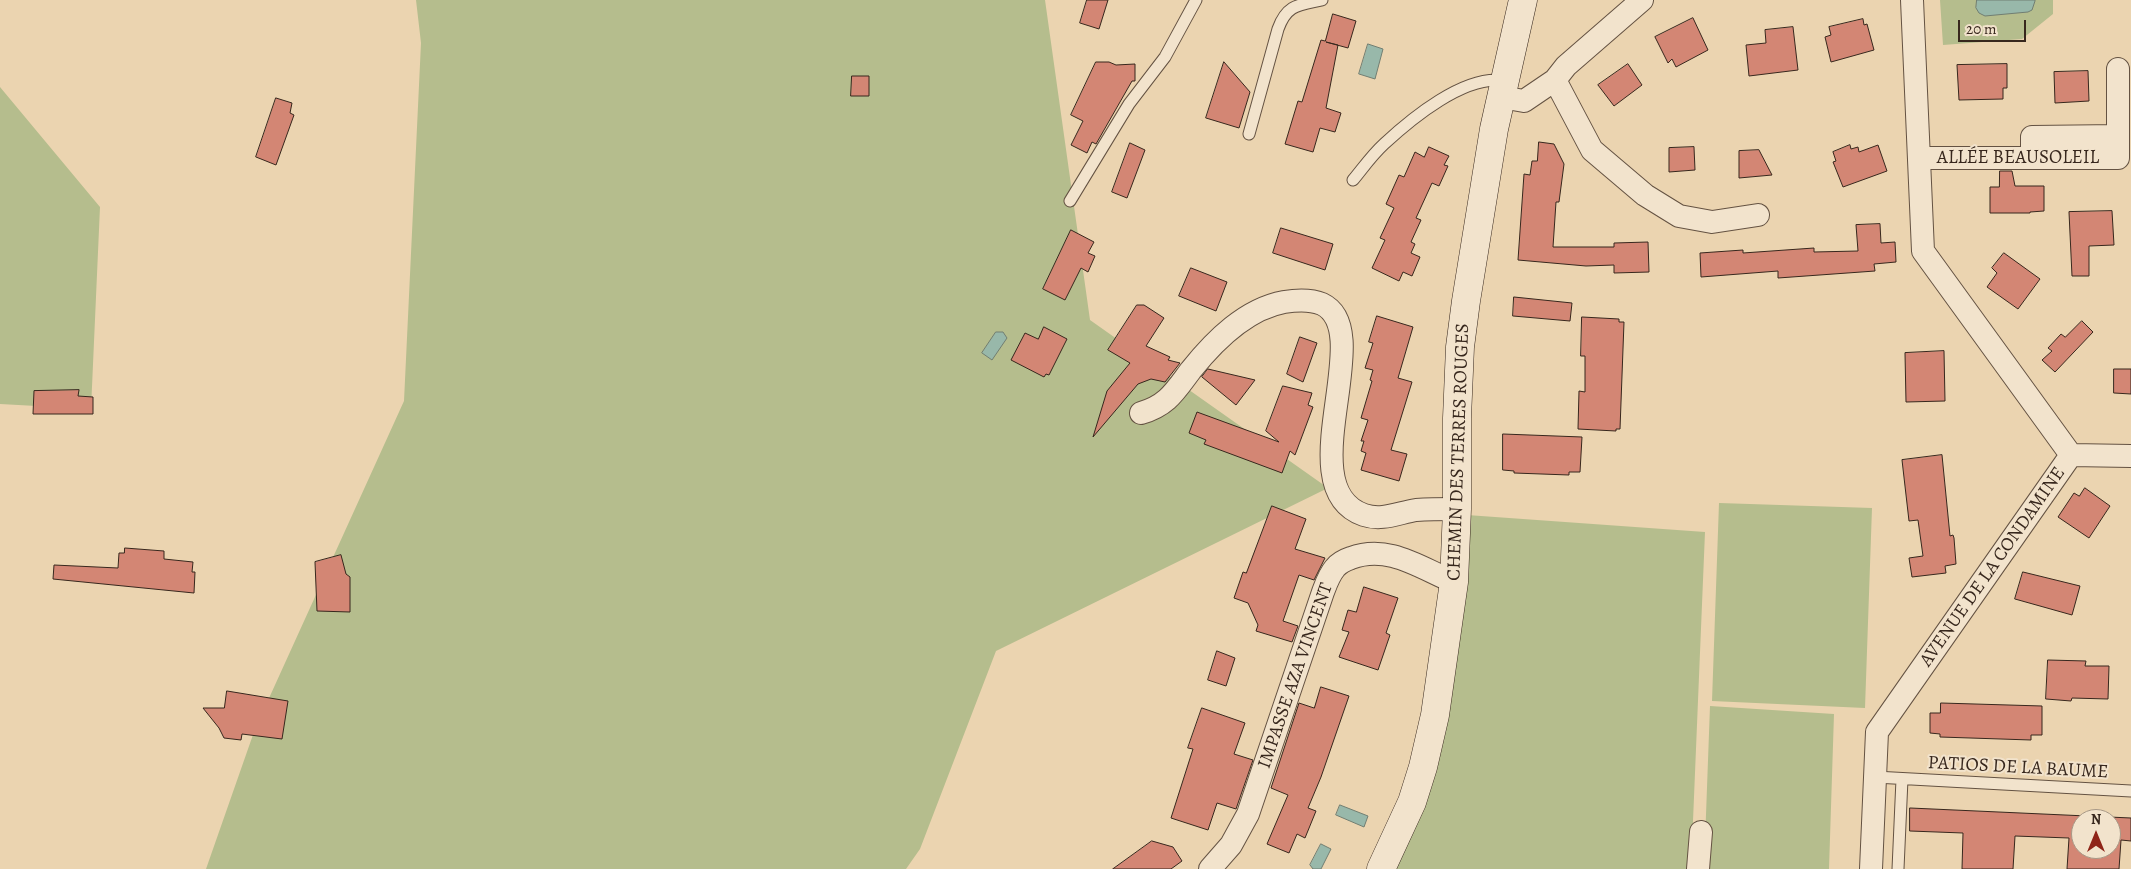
<!DOCTYPE html>
<html>
<head>
<meta charset="utf-8">
<style>
	body { margin:0 }
	#map { position:relative; width:2131px; height:869px; overflow:hidden; background:#ebd4b0; font-family:Alegreya,serif }
	canvas { display:block }
	.north { position:absolute; left:2071px; top:809px; width:50px; height:50px; box-sizing:border-box; background:#f2e3cc; border:1px solid #a79886; border-radius:50%; rotate:0deg; font-size:14px; font-weight:700; line-height:20px; text-align:center; color:#37271d }
	.north::after { content:''; display:block; margin:auto; width:18px; height:22px; background:#8f2418; clip-path:polygon(50% 0,100% 100%,50% 72%,0 100%) }
	.scale { position:absolute; left:1958px; top:20px; width:68px; height:22px; box-sizing:border-box; border:2px solid #37271d; border-top:0; padding-left:6px; font-size:15px; line-height:18px; white-space:nowrap; color:#37271d; -webkit-text-stroke:4px #f2e3cc; paint-order:stroke }
</style>
</head>
<body>
<div id="map">
<canvas width="2131" height="869"></canvas>
<div class="north">N</div>
<div class="scale">20 m</div>
</div>
<script>
const c = document.querySelector('canvas').getContext('2d');
c.lineJoin = 'round';
function fillPath(path, color) { c.fillStyle = color; c.fill(path, 'evenodd'); }
function stroke(path, color, width, dash) { c.strokeStyle = color; c.lineWidth = width; c.lineCap = dash ? 'butt' : 'round'; c.setLineDash(dash || []); c.stroke(path); }
function drawText(font, color, halo, rows, align = 'center') {
  c.font = font + ' Alegreya,serif'; c.lineWidth = 4; c.setLineDash([]); c.textBaseline = 'middle'; c.strokeStyle = halo; c.fillStyle = color; for (const [text, x, y, turn = 0] of rows) {
    c.save(); c.translate(x, y); c.rotate((+turn || 0) * Math.PI / 180); c.textAlign = isNaN(turn) ? turn : align; if (halo) c.strokeText(text, 0, 0); c.fillText(text, 0, 0); c.restore();
  }
}
const green = new Path2D(`
	M416,0H1045L1090,320L1328,488L996,651L920,849L906,869H206L255,729L404,401L421,43Z
	M1940,0H2053V14L2022,39L1943,45Z
	M0,87L100,207L91,409L0,404Z
	M1719,503L1872,508L1865,708L1712,701Z
	M1467,515L1705,532L1691,869H1390Z
	M1710,706L1834,714L1829,869H1704Z`);
const water = new Path2D(`
	M1977,0H2035V1L2032,10L2028,12L1985,16L1979,13L1976,8Z
	M1368,44L1383,49L1375,79L1359,74Z
	M996,332H1003L1007,338L992,360L982,353Z
	M1340,805L1368,816L1364,827L1336,815Z
	M1321,844L1331,849L1321,869H1313L1310,865Z`);
const building = new Path2D(`
	M1087,0H1108L1099,29L1080,23Z
	M1333,14L1356,21L1348,48L1326,42L1338,45L1326,108L1341,113L1335,132L1320,128L1313,152L1285,144L1298,101L1302,102L1321,40L1325,41Z
	M1693,18L1708,50L1676,67L1672,59L1668,63L1655,37Z
	M1863,19L1864,25L1867,24L1874,50L1831,62L1825,37L1831,35L1829,27Z
	M1793,27L1798,70L1749,76L1746,45L1766,43L1765,30Z
	M1096,62H1109L1116,65L1135,64V81H1132L1096,144L1092,142L1087,153L1071,145L1083,121L1071,115Z
	M1224,62L1250,92L1239,128L1206,118Z
	M1628,64L1642,85L1614,106L1598,85Z
	M2007,64V88H2003V99L1959,100L1957,65Z
	M2088,71L2089,101L2055,103L2054,72Z
	M852,76H869V96H851Z
	M276,98L292,103L290,113L294,115L276,165L256,157Z
	M1539,142L1554,144L1564,164L1559,202H1556L1553,247H1614V243L1648,242L1649,272L1614,273V265L1586,266L1518,260L1524,174L1530,175L1532,161H1537Z
	M1130,143L1145,150L1127,198L1112,192Z
	M1850,145L1851,149L1858,147L1859,152L1878,145L1887,171L1843,187L1833,162L1836,161L1833,152Z
	M1429,147L1449,156L1444,165L1448,166L1439,186L1432,183L1416,218L1421,220L1411,242L1415,244L1411,253L1420,257L1412,276L1403,272L1399,281L1372,268L1385,240L1380,238L1394,208L1386,204L1399,175L1404,177L1415,152L1424,157Z
	M1694,147L1695,170L1669,172V148Z
	M1759,150L1772,175L1739,178V151Z
	M2000,171H2012L2015,186H2044V211L2030,212V213H1990V187H1999Z
	M2112,211L2114,245L2089,246V276H2072L2069,212Z
	M1880,224L1881,243L1895,242L1896,262L1874,264L1875,271L1778,278V271L1701,277L1700,253L1743,250V253L1814,248V252L1858,251L1856,225Z
	M1281,228L1333,244L1325,270L1273,253Z
	M1071,230L1094,242L1088,253L1095,256L1088,272L1081,268L1065,300L1043,289Z
	M2004,253L2040,279L2018,309L1987,287L1997,273L1992,268Z
	M1191,268L1227,282L1216,311L1179,296Z
	M1514,297L1572,303L1570,321L1513,316Z
	M1137,305H1144L1164,318L1146,346L1170,357L1168,360L1180,363L1165,382L1151,379L1138,384L1093,437L1107,391L1130,363L1108,350Z
	M1377,316L1413,327L1398,378L1412,382L1391,450L1407,454L1399,481L1361,470L1366,453L1361,451L1364,441H1361L1368,420L1361,418L1372,381L1370,380L1373,370L1365,368L1373,343L1369,342Z
	M1582,317L1619,319V322H1624L1620,429H1616V431L1578,429L1579,391L1585,392V356H1581Z
	M2082,321L2093,332L2055,372L2042,360L2052,351L2048,348L2061,334L2065,337Z
	M1044,327L1067,339L1049,375L1046,374L1044,377L1011,360L1025,333L1038,339Z
	M1300,337L1317,343L1303,382L1287,374Z
	M1944,351L1945,401L1906,402L1905,353Z
	M1208,369L1225,373L1255,380L1236,405L1202,377Z
	M2114,369H2131V394L2114,393Z
	M1283,386L1312,393L1308,405L1313,407L1295,455L1290,451L1282,473L1204,444L1206,440L1189,433L1197,412L1279,442L1266,431Z
	M79,390L78,396L93,397V414H33L34,391Z
	M1503,434L1582,437L1580,472H1569V475L1514,473V471L1503,470Z
	M1942,455L1950,536L1953,535L1954,538L1956,564L1945,566L1946,573L1912,577L1909,558L1923,556L1918,520L1909,521L1902,460Z
	M2085,488L2110,506L2089,538L2058,517L2074,493L2079,496Z
	M1272,506L1306,519L1295,549L1325,558L1314,580L1299,575L1283,621L1298,626L1292,642L1256,631L1258,625L1248,603L1234,598L1243,572L1246,573Z
	M125,548L164,551V559L193,562L192,572H195L194,593L53,579L54,565L118,568L119,553H124Z
	M341,555L346,574L350,577V612L317,611L315,562Z
	M2023,572L2080,586L2072,615L2015,599Z
	M1364,587L1398,598L1386,633L1390,635L1378,670L1339,657L1349,632L1342,630L1348,610L1356,612Z
	M1217,651L1235,658L1226,686L1208,680Z
	M2048,660L2086,661L2085,666H2109L2108,699L2072,698L2071,701L2046,699Z
	M1321,687L1349,696L1321,777L1308,808L1316,811L1305,838L1297,834L1289,853L1267,844L1288,795L1271,788L1299,703L1314,708Z
	M227,691L288,701L282,739L242,734L241,740L224,738L219,728L203,708H224Z
	M1941,703L2042,706V735H2031V740L1940,737V734L1930,733V713H1940Z
	M1202,708L1245,723L1234,754L1253,760L1236,809L1217,803L1208,830L1171,818L1193,749L1188,748Z
	M1910,808L2131,818V841L2121,840L2119,869H2067L2069,838L2015,836L2013,869H1962L1963,833L1910,831ZM2081,819H2111V849H2081Z
	M1152,841L1173,847L1182,861L1171,869H1113Z`);
const lane = new Path2D(`
	M1249,134L1278,29C1287,4 1299,5 1322,0
	M1353,180C1363,168 1372,155 1384,144C1411,119 1465,74 1504,81
	M1070,201L1129,104L1165,57L1196,0
	M1875,777L2131,791
	M1898,869L1902,779`);
const street = new Path2D(`
	M1912,0L1923,251L2071,455
	M1555,80L1592,150L1645,195L1679,216L1712,222L1758,215
	M1501,97L1524,101L1555,80L1566,66L1642,0
	M1919,158H2118V69
	M2032,158V137L2118,136
	M1141,413C1168,405 1175,391 1191,370C1215,340 1246,309 1284,302C1296,300 1310,299 1322,304C1379,331 1287,488 1364,515C1382,521 1398,513 1416,510C1430,509 1443,509 1457,509
	M2071,455L2131,456
	M1210,869L1231,845L1248,814L1323,592C1326,584 1329,575 1335,568C1339,563 1345,560 1351,558C1389,544 1420,568 1454,582
	M1698,869L1701,832
	M1871,869L1877,732L2071,455`);
const secondary = new Path2D(`
	M1381,869L1412,802L1423,767L1435,715L1454,582L1457,509V418L1460,347L1466,301L1494,129L1523,0`);
const streetNames = [
	["ALLÉE BEAUSOLEIL",2018,158],
	["CHEMIN DES TERRES ROUGES",1459,452,-88],
	["AVENUE DE LA CONDAMINE",1993,567,-55],
	["IMPASSE AZA VINCENT",1296,676,-71],
	["PATIOS DE LA BAUME",2018,768,3]
];
fillPath(green, '#b5bd8d');
fillPath(water, '#98b8aa');
stroke(water, '#717e72', 1);
fillPath(building, '#d38674');
stroke(building, '#37271d', 1);
stroke(lane, '#645242', 13);
stroke(street, '#645242', 24);
stroke(secondary, '#37271d', 29);
stroke(lane, '#f2e3cc', 11);
stroke(street, '#f2e3cc', 22);
stroke(secondary, '#f2e3cc', 28);
drawText('19px', '#37271d', '#f2e3cc', streetNames);
</script>
</body>
</html>
